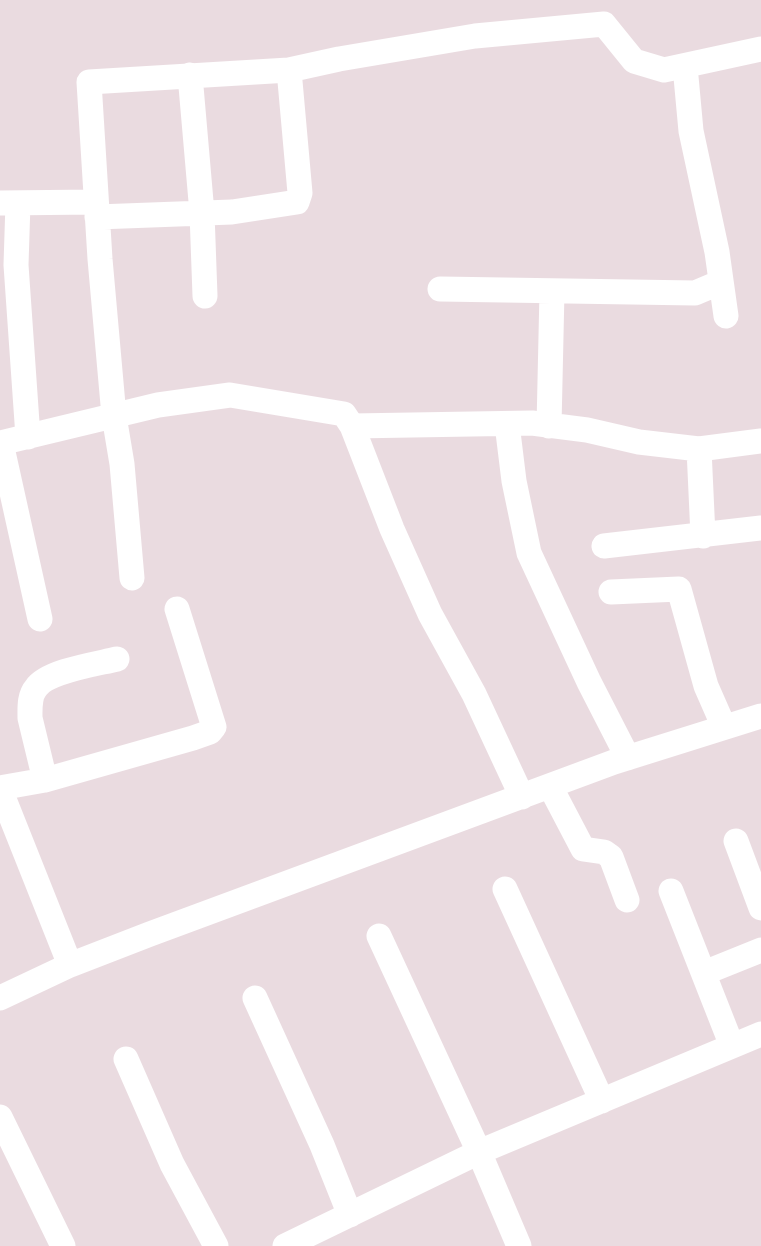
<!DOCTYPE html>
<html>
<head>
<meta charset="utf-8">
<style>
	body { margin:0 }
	canvas { display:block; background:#eadbe0 }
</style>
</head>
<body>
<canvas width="761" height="1246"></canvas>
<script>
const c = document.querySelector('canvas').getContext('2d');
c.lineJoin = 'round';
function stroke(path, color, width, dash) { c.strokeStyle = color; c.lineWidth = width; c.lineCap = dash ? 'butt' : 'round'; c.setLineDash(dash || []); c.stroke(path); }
const minor = new Path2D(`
	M685,66L691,131L717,252L726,316
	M190,75L202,213L205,296
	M0,203L96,202
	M18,203L16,265L28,437
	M97,217L232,212L297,202L300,193L289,70L339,59L475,36L604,24L634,61L664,70L761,49
	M440,289L695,293L721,282
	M507,424L514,481L529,553L589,682L628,758
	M352,426L532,423L587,430L639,442L699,449L761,441
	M549,426L552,291
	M0,443L158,405L230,395L344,414L352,426L392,529L430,614L474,694L522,797
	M1,443L40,619
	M699,449L703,536
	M604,546L761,528
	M132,578L122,464L114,416L100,259L89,82L289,70
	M611,592L679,589L706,686L724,727
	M45,780L193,738L210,732L214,727L177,609
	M550,786L583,849L604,852L611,857L627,900
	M0,788L45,780L30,718C30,708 29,696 36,688C47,671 97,664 117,659
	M0,789L70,965
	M736,841L761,908
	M505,889L602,1101
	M671,891L732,1046
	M379,936L479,1152L519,1246
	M704,973L761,950
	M0,998L70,965L150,934L614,762L761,716
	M255,998L322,1145L350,1215
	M126,1059L172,1164L216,1246
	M0,1117L63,1246
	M285,1246L479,1152L761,1034`);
stroke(minor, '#fff', 25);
</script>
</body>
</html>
